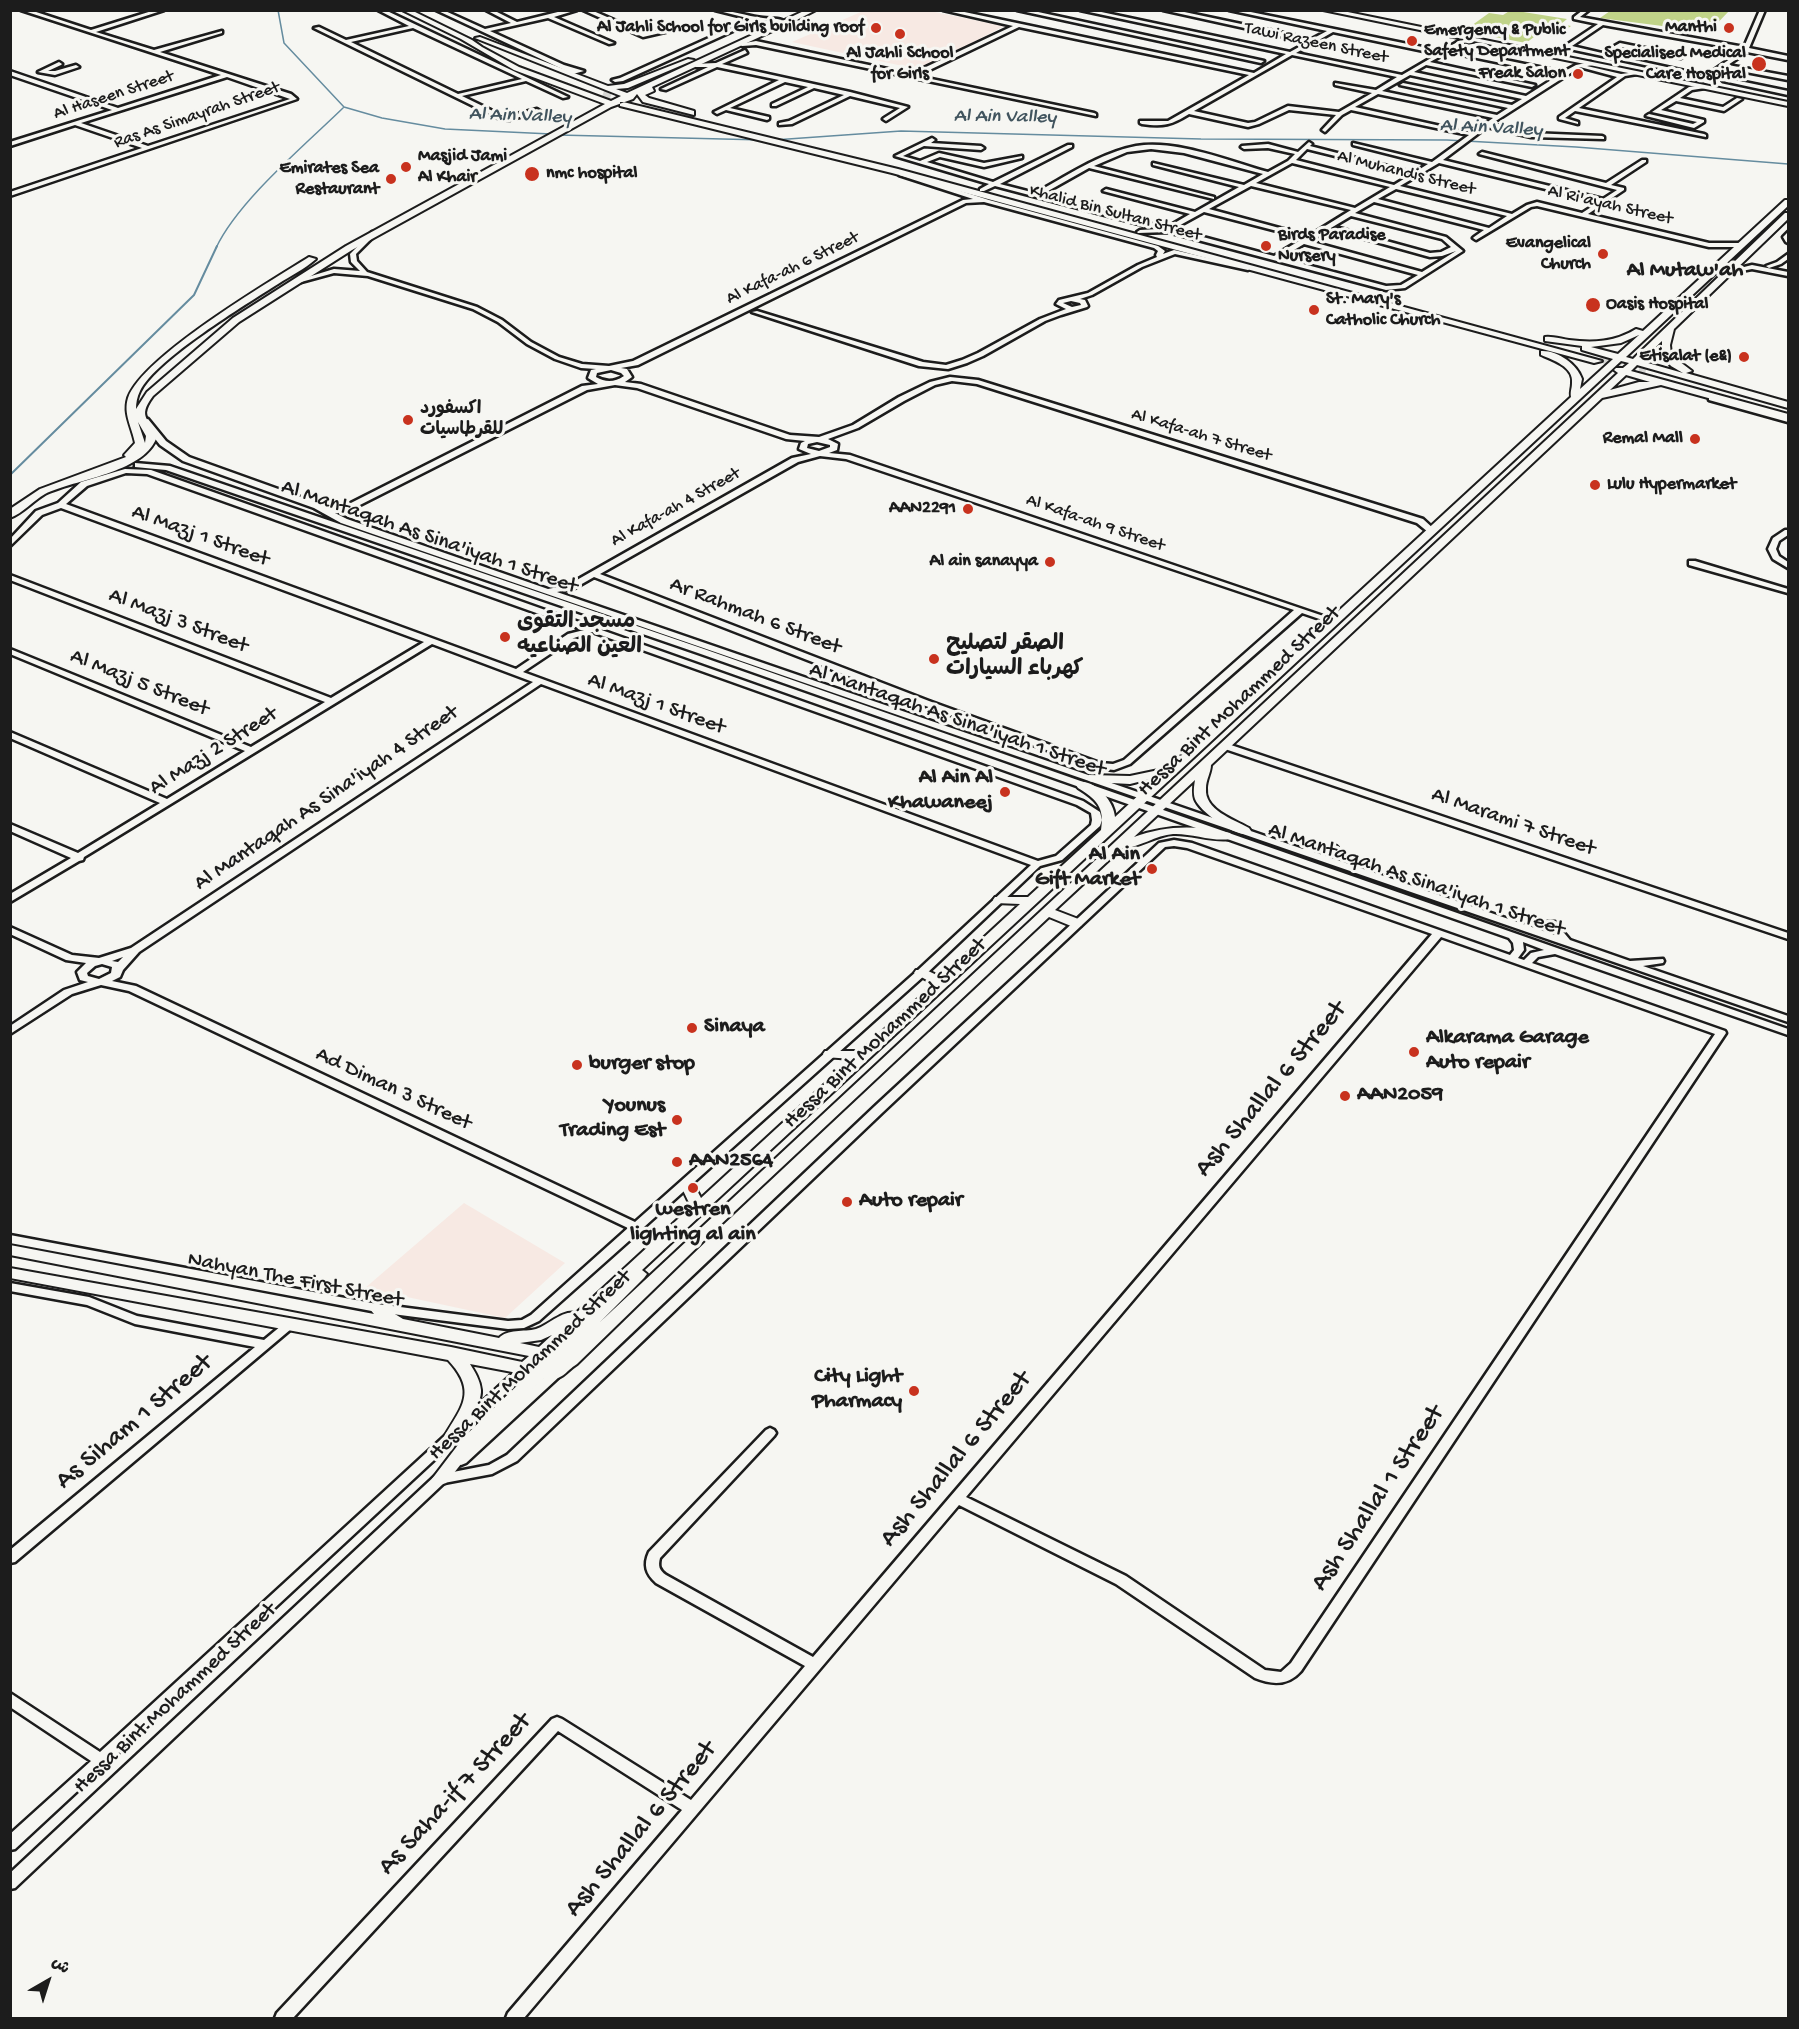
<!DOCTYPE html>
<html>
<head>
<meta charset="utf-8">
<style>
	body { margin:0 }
	#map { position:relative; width:1799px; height:2029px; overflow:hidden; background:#f6f6f2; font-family:"Gochi Hand","Playpen Sans Arabic",sans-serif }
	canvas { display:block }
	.frame { position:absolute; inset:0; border:12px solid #1c1c1c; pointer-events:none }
	.north { position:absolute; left:18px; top:1951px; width:60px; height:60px; -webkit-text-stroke:4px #f6f6f2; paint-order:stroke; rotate:39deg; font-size:16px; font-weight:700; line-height:24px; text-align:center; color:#1c1c1c }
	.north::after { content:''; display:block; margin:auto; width:21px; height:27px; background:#1c1c1c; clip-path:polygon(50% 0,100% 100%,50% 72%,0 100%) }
</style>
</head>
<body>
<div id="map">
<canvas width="1799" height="2029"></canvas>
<div class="frame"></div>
<div class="north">ش</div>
</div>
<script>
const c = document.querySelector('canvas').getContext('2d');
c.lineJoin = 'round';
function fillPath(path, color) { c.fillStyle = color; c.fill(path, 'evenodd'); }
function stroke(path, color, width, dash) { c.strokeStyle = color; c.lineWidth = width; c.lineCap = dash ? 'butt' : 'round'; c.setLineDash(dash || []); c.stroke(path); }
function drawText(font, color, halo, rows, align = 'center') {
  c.font = font + ' "Gochi Hand","Playpen Sans Arabic",sans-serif'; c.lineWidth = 6; c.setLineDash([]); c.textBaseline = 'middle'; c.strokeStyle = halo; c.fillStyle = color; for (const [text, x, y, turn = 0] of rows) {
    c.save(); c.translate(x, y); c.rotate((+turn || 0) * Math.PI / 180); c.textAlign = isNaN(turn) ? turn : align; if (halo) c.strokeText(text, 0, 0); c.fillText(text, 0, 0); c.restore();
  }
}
const built = new Path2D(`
	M863,11H930L1004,26L921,70L792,42Z
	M464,1203L565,1263L505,1318L365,1288Z`);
const green = new Path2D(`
	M1511,10L1567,19L1561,24L1571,26L1556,37L1538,34L1526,43L1464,31L1489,13L1503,15Z
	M1610,11V10L1729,11L1709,32L1600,18Z`);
const streamFar1 = new Path2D(`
	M278,10L284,43L344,107L382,118L445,129L551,134
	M558,135L764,140
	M774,140L901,131L1201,139L1447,140L1576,147L1788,164
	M216,248C238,201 305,145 343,108`);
const stream = new Path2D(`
	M10,475L194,295L217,246`);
const majorTunnelFar1 = new Path2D(`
	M603,94L628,102`);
const majorTunnel = new Path2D(`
	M1600,358L1646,370`);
const minor = new Path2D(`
	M21,10H30L91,30L155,10H164L96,32L154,50L222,31V33L160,52L291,94L297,99L10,196V192L142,148L75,125L10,146V142L112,110L10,75V71L118,108L221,75ZM227,77L290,99L148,146L81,123Z
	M378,10H385L568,97L563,98L526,81L462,96L501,115L509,116L537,109L540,111L509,120L498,118L314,28L319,27L346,40L409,26ZM413,28L522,79L458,94L351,42Z
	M436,10H443L485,29L511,23L486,10H493L517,22L566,10H577L554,17L614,43L609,44L548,18L490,31L564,65L584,71L573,74Z
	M583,10H591L644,33L666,29L669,31L643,37Z
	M715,10C731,10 746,16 763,18C769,19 776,18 782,20L779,22L757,20L623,81L615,82L612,80L620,78L751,19Z
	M943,10H955L1254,73L1286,54L1080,10H1092L1290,52L1308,42L1163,10H1175L1312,39L1327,31L1229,10H1241L1442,51L1459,41L1473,38L1475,41L1463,43L1452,49L1563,72L1576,65L1591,62L1594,64L1593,65L1587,66L1621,74L1637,72V74L1625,76L1579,108L1704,134L1706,135V137L1575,111L1565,118L1578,122V124L1559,119V117L1617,77L1580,67L1491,124L1531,133L1602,136L1604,137V139L1531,137L1487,127L1443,160L1603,199L1617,190L1479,154L1482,152L1606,183L1642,160H1646V162L1611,185L1624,188V190L1588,214L1709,243H1742L1745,245L1742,247H1709L1537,206L1531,207L1476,240L1473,238L1474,237L1484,230L1374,202L1355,213L1446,237L1463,251L1405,288L1386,290L1168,232L1138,233L1137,232L1140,230L1158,229L995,186L984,191H980V189L989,184L895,156L932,138L935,140L931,143L981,146L984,148L981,150L924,146L903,156L920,161L939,153L984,163L1022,156V158L984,167L940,157L927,162L993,182L1068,145H1072V147L1000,184L1035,193C1067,176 1100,153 1136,146C1176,139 1229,161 1268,172L1288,161L1295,154L1268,148L1244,149L1241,147L1242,146L1268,144L1298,152L1309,142L1312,144L1310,146L1407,171L1404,173L1307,149L1296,160L1394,185L1428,164L1353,145V143L1432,162L1469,135L1351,110L1342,115L1325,132L1322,130L1336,115L1289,110L1259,124L1248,127L1189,114C1171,125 1164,127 1142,124L1140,123V121H1168L1249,75L1019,27L917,76L1094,113L1096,114V116L756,45L742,46L739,44L756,41L911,74L1013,26ZM1333,32L1438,54L1402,75L1296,53ZM1448,52L1559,75L1526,96L1414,72L1426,65L1532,87L1535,85L1430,62ZM1292,55L1397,77L1376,90L1335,83V85L1372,93L1339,112L1288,106L1255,122L1248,123L1194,111ZM1410,75L1522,99L1512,105L1403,83L1400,85L1508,108L1497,115L1382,91ZM1378,94L1493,118L1472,133L1355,107ZM1151,149L1184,153L1263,174L1244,185L1153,163V165L1239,187L1195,212L1106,189L1103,191L1190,214L1166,228L1041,195L1089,168L1214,199V197L1094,166L1127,152ZM1292,163L1390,187L1355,208L1256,183ZM1439,163L1599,202L1582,213L1537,202L1527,205L1512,214L1400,186ZM1251,186L1351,210L1309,236L1209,209ZM1396,189L1507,216L1489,228L1378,199ZM1204,212L1304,238L1274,256L1173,229ZM1351,216L1442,239L1451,247L1441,252L1430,253L1339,228L1336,230L1337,231L1430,257L1442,256L1456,251L1422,272L1309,241ZM1304,244L1418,275L1401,285L1386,286L1281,258Z
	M1017,10H1029L1264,61L1261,63Z
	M1583,10H1589L1580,17L1744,47L1760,10H1765L1749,48L1788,56V60L1747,52L1728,65L1788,76V80L1725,68L1715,74L1690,81V79L1711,72L1743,50L1603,25L1572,46L1602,53L1620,43L1679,55L1682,57L1681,58L1621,47L1607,54L1685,71L1682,73L1565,48V46L1598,24L1574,19V17Z
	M745,50L747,53L722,64L850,92L908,107L886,121L883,119L884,118L900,108L850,96L792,124L779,125V123L789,121L844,95L814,88L776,106H772V104L808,87L785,82L730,108L769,117V119L767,120L726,110L717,114L714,112L779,80L717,67L666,90L661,89L708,67H696L694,66V64L716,63Z
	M59,62L62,64L61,65L48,71H55L76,65L79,67L55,75L38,72Z
	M1725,78L1788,91V95L1723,81L1722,80Z
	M1703,85L1705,86V88L1692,90L1680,98L1723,107L1737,98L1742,99L1724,111L1676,101L1661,110L1704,120V122L1694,128L1646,116L1649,114L1693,124L1697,122L1652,112L1689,87Z
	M901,172L989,200L1158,246L1165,251L1163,254L1174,250L1251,268L1248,270L1175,254L1142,267L1092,295L1080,299L1085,300L1088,306L1087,307L1061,315L1045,321L983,356L967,363L948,369L919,366L752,312L757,311L923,362L946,365L962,360L978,353L1040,319L1066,309L1056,304L1059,300L1088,293L1138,265L1157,257L1156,255L1158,251L1154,248L984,202L966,203L638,365L621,368L627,369L632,377L625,382L641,384L790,435L819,437L853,425L899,397L930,382L950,377L978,380L1423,519L1435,530L1434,532H1428L1417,523L977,384L952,381L935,385L904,401L858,428L828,439L838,444L837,450L829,453L850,455L1338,621L1334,624L1302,613L1130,764L1114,770L1096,768L923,705L594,577L573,589L557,592L1303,849L1336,846L1338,848L1336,850L1314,852L1555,935L1546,924L1547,922H1555L1570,940L1630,961L1663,959L1664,961L1663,963L1643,966L1788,1016V1022L341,523L314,508L183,461L160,445L141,421L148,419L166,441L189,457L320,504L329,509L345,506L582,386L598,384L588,378L591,370L596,369L581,368L555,359L527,344L498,322L473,309L368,276L334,273L301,282L298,280L334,269L360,271L351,262L350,254L372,232L377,233L356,254L357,261L367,272L477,307L502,320L531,342L559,357L582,364L609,366L633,361L963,200L973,199L899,175V173ZM1071,301L1080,303L1081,305L1072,307L1063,303ZM611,370L621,373L624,376C615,382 606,383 596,377L597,373ZM615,385L637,388L786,439L805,441L801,443L799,449L811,454L792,458L568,585L548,589L347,519L335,513L350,510L587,390ZM817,442L830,445V447L819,451L807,448L808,444ZM820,456L846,459L1294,610L1124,760L1113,764L1100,763L929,701L600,574L798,462Z
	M1788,232V243L1786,242L1783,237Z
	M1788,254V259L1781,264L1769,268L1766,266L1777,262Z
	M1752,265L1788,272V276L1752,269L1731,273L1728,271Z
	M1709,396H1715L1788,418V422L1709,400Z
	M135,463L170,466L704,649L1788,1029V1035L1555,954L1538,957L1532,963L1725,1031L1726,1033L1301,1671C1288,1686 1272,1685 1255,1678L1116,1584L959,1505L524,2018H506L508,2013L682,1810L558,1731L293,2018H275L277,2013L552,1719L557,1717L562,1719L691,1800L805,1666L656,1583C646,1574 643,1565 649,1552L766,1430L770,1428L774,1430L776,1433L774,1436L660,1558C658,1566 659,1570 666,1575L813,1657L1432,934L1187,848L1174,846L1165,847L883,1112L517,1461L492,1474L444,1483L15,1888L10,1889V1873L438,1473L443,1471L448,1473L489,1465L507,1455L875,1106L1159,843L1174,840L1192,843L1510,955L1514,950L1513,943L1509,938L698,653L224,490L166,470L135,467ZM1441,937L1715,1034L1291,1663L1281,1672L1265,1670L1126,1576L966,1497ZM1523,942L1544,950L1531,953L1524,960L1518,958L1524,950Z
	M125,469L151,470L1083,801L1100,812L1102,820L1100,826L1062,860L1040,866L925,975L644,1227L642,1231L639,1232L539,1321L524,1328L508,1329L377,1312L10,1243V1235L377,1304L508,1321L522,1320L531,1315L628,1228L129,991L101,985L72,994L10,1034V1026L64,990L88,982L80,980L77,972L86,963L66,960L10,934V927L72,955L99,958L131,948L533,682L432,644L84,857L83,860L79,861L10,902V894L71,858L10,831V824L78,853L160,803L10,738V732L167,799L245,751L10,654V649L251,747L325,702L10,580V575L331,698L424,642L61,508L42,515L10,546V539L36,511L58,503L81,482ZM126,473L147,474L584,630L568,634L516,669L66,504L87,486ZM592,632L1077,805L1091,813L1092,820L1091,825L1056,856L1038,861L523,672L574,638ZM541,684L1031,865L917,971L635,1222L136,986L112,981L120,977L123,970L139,952ZM123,957L118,962L112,961ZM102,964L112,967L111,973L99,979L88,976L87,973L95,966Z
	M1785,530H1788V535L1779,541L1776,549L1779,556L1788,562V568L1773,559L1768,549L1773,538Z
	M1689,561H1695L1788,589V593L1689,565Z
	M1225,743L1788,933V939L1222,748L1220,746L1222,744Z
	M10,1283L89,1297L137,1316L264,1340L287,1321H295L297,1324L15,1562L10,1563V1550L255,1347L135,1324L87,1305L10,1291Z
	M526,1364L530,1365L532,1368L530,1371L15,1849L10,1850V1834L91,1761L10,1707V1693L100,1752L522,1365Z
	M555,1370L559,1371L561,1374L559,1377L466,1463L461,1465L456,1463L455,1460L456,1457L551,1371Z`);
const major = new Path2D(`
	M402,10H411L472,40L482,47L519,67L611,101L621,96L475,38L480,37L608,86L624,84L688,59L694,60L628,88L616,89L627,93L806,10H816L787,25L810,24L812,27L779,28L652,87L654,91L645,95L649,98L694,111V115L643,102L637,94L633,99L611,107L352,250L239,322L153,396C136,419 151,417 156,439C142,473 76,479 45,494C33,501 23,513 10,518V509L40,489L126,457L124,455L135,443C132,427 123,414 128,398C142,357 269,282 309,257L316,259C305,269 290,276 278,284C245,305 156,359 140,391C137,397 136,403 136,409L147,392L233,318L346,246L605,104L514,70L461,39ZM138,422L146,436L145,443Z
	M1323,10H1338L1788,102V106Z
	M623,102L898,169L1602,361L1594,363L892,173L620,106V102Z
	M1785,200H1788V206L1626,357L1633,359L1785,213H1788V219L1674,329L1670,345L1671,355L1692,371L1686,373L1788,402V408L1637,365L1631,371L1788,414V420L1661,385L1602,398L1211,765C1211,772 1206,780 1206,788C1204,810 1233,819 1249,828L1251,831L1249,834C1235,837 1200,812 1195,799C1193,793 1194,786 1195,780L1134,837C1166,825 1197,825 1230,833L1232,836L1230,839C1213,842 1191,833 1173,834C1156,835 1137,849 1122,848L1055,910L1081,920L1082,923L1081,926H1071L1049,917L717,1228L577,1364C563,1373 564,1381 544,1378L476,1445L446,1483L440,1485L434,1483L432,1479L464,1437L528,1375L470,1364C475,1372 480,1380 481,1390C482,1402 464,1443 452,1447C448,1449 447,1448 443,1446L441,1442C459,1409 480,1394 448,1360L10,1278V1268L451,1347L522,1362L529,1356L10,1255V1245L374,1314L369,1308L372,1304L377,1303L403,1319L499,1338C507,1329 524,1332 536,1329C549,1325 562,1310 576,1313L691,1207L680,1184L682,1181H692L701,1198L852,1059L825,1057L823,1054L825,1051H861L934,984L914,973L916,970H926L941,977L1020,904L995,903L993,900L995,897H1028L1101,830C1105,807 1096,799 1078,788L1076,785L1078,782C1095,779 1114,801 1115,817L1158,777L1130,784L1093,782L1089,781L1087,778L1089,775L1130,776L1168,768L1571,397C1570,391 1572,389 1572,383C1574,367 1553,360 1541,355V351C1557,350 1577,364 1582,379L1580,389L1613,359L1582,350V346L1545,341V337C1553,336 1561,339 1569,340C1593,343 1615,342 1636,329L1643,331ZM1639,335L1618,354L1591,347L1621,343ZM1662,341V355L1671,366L1683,373L1641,361ZM1621,361L1629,363L1623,368H1616L1614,370L1618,373L600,1322L644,1278L647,1274L642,1270L701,1215L705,1214L707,1209ZM1626,375L1650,382H1639L1610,390ZM552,1335L539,1347L520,1343L541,1340Z`);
const markers = [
	[876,28,6,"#c8321e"],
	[1729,28,6,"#c8321e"],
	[900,34,6,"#c8321e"],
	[1412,41,6,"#c8321e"],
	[1759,64,8,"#c8321e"],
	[1578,74,6,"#c8321e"],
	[406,167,6,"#c8321e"],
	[532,174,8,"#c8321e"],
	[391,179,6,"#c8321e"],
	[1266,246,6,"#c8321e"],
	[1603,254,6,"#c8321e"],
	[1593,305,8,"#c8321e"],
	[1314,310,6,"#c8321e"],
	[1744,357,6,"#c8321e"],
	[408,420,6,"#c8321e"],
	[1695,439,6,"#c8321e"],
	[1595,485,6,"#c8321e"],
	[968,509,6,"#c8321e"],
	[1050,562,6,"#c8321e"],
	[505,637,6,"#c8321e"],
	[934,659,6,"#c8321e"],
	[1005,792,6,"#c8321e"],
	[1152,869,6,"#c8321e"],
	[692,1028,6,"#c8321e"],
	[1414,1052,6,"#c8321e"],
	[577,1065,6,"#c8321e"],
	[1345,1096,6,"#c8321e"],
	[677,1120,6,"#c8321e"],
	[677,1162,6,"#c8321e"],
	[693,1188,6,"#c8321e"],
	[847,1202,6,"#c8321e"],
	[914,1391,6,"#c8321e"]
];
const farPoinames = [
	["Al Jahli School for Girls building roof",864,28],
	["Manthi",1717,28],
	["Emergency & Public",1424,31,"left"],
	["Safety Department",1424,52,"left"],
	["Al Jahli School",900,54,"center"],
	["for Girls",900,75,"center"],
	["Specialised Medical",1746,54],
	["Care Hospital",1746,75],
	["Freak Salon",1566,74],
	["Masjid Jami",418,157,"left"],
	["Al Khair",418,178,"left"],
	["Emirates Sea",379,169],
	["Restaurant",379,190],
	["nmc hospital",546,174,"left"],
	["Birds Paradise",1278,236,"left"],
	["Nursery",1278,257,"left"],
	["Evangelical",1591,244],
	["Church",1591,265],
	["St. Mary's",1326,300,"left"],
	["Catholic Church",1326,321,"left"],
	["Oasis Hospital",1606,305,"left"],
	["Etisalat (e&)",1732,357],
	["اكسفورد",420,410,"left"],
	["للقرطاسيات",420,431,"left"],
	["Remal Mall",1683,439],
	["Lulu Hypermarket",1607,485,"left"],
	["AAN2291",956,509],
	["Al ain sanayya",1038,562]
];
const farStreetnames = [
	["Tawi Razeen Street",1316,44,12],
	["Al Haseen Street",114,96,-18],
	["Ras As Simayrah Street",197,116,-19],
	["Al Muhandis Street",1406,174,14],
	["Al Ri'ayah Street",1610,206,13],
	["Khalid Bin Sultan Street",1115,214,15],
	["Al Kafa-ah 6 Street",793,269,-26],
	["Al Kafa-ah 7 Street",1201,436,17],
	["Al Kafa-ah 4 Street",676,508,-29],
	["Al Kafa-ah 9 Street",1095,524,19]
];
const farWaternames = [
	["Al Ain Valley",520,117,2],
	["Al Ain Valley",1005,118,1],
	["Al Ain Valley",1491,129,3]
];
const farQuarternames = [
	["Al Mutaw'ah",1685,272]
];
const streetNames = [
	["Al Mazj 1 Street",200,537,20],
	["Al Mantaqah As Sina'iyah 1 Street",429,538,19],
	["Ar Rahmah 6 Street",755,617,21],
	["Al Mazj 3 Street",178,622,21],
	["Al Mazj 5 Street",139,684,22],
	["Hessa Bint Mohammed Street",1240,702,-43],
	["Al Mazj 1 Street",656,705,20],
	["Al Mantaqah As Sina'iyah 1 Street",957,721,19],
	["Al Mazj 2 Street",214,752,-32],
	["Al Mantaqah As Sina'iyah 4 Street",327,799,-34],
	["Al Marami 7 Street",1513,823,19],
	["Al Mantaqah As Sina'iyah 1 Street",1416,881,19],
	["Hessa Bint Mohammed Street",886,1034,-43],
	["Ad Diman 3 Street",393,1090,25],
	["Nahyan The First Street",295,1281,11],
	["Hessa Bint Mohammed Street",531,1366,-43],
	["Hessa Bint Mohammed Street",176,1699,-43]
];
const poiNames = [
	["مسجد التقوى",517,624],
	["العين الصناعيه",517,649],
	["الصقر لتصليح",946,646],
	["كهرباء السيارات",946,671],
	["Al Ain Al",993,779,"right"],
	["Khawaneej",993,804,"right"],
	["Al Ain",1140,856,"right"],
	["Gift Market",1140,881,"right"],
	["Sinaya",704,1028],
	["Alkarama Garage",1426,1039],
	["Auto repair",1426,1064],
	["burger stop",589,1065],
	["AAN2059",1357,1096],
	["Younus",665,1107,"right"],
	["Trading Est",665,1132,"right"],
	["AAN2564",689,1162],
	["Auto repair",859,1202],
	["westren",693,1211,"center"],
	["lighting al ain",693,1236,"center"],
	["City Light",902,1378,"right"],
	["Pharmacy",902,1403,"right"]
];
const nearStreetnames = [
	["Ash Shallal 6 Street",1272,1090,-50],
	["As Siham 1 Street",135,1423,-40],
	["Ash Shallal 6 Street",957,1460,-50],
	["Ash Shallal 1 Street",1379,1499,-56],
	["As Saha-if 7 Street",456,1795,-47],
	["Ash Shallal 6 Street",642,1830,-50]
];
fillPath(built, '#f7e9e3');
fillPath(green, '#c0d388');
stroke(streamFar1, '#658c9f', 1.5);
stroke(stream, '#658c9f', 2);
stroke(majorTunnelFar1, '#d5d5d2', 8, [8, 4]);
stroke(majorTunnel, '#d5d5d2', 9, [9, 4.5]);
stroke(minor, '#1c1c1c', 5);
stroke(major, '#1c1c1c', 4);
fillPath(minor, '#f6f6f2');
fillPath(major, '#f6f6f2');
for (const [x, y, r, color] of markers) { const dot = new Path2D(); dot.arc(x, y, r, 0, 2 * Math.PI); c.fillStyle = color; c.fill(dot); stroke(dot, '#f6f6f2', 2); }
drawText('bold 18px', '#1c1c1c', '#f6f6f2', farPoinames, 'right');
drawText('18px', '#1c1c1c', '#f6f6f2', farStreetnames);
drawText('italic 20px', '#41545e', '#f6f6f2', farWaternames);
drawText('bold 22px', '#1c1c1c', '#f6f6f2', farQuarternames);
drawText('22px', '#1c1c1c', '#f6f6f2', streetNames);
drawText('bold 22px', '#1c1c1c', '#f6f6f2', poiNames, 'left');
drawText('27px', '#1c1c1c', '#f6f6f2', nearStreetnames);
</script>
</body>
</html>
